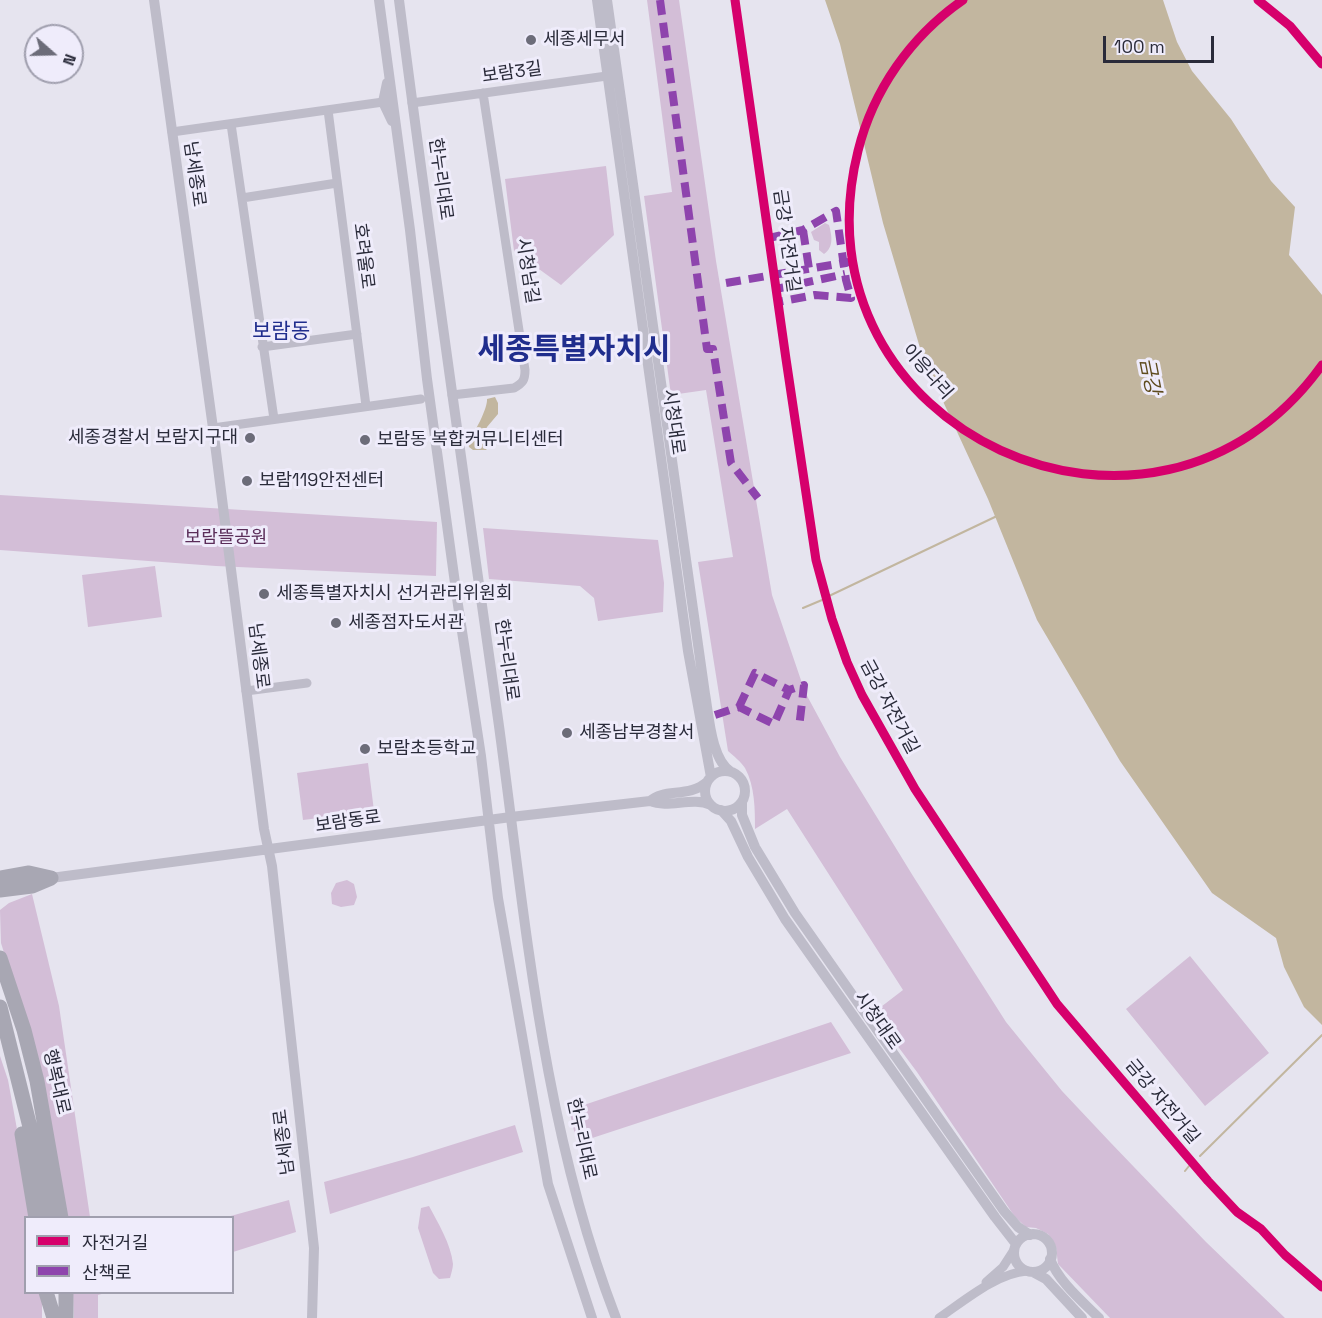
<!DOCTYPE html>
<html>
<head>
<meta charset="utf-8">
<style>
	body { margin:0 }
	#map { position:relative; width:1322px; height:1318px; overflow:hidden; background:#e6e4ef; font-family:"Space Grotesk","Noto Sans KR",sans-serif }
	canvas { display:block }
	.legend { position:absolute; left:24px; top:1216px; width:210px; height:78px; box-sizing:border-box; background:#efecfb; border:2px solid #a09fae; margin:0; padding:8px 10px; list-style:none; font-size:18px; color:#2a2b3a }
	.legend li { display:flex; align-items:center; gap:12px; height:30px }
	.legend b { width:30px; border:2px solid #a09fae }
	.north { position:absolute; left:24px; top:24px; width:60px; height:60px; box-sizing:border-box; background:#efecfb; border:2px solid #a09fae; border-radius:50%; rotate:110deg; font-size:16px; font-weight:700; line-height:24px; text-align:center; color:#2a2b3a }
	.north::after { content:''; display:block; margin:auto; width:21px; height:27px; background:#6c6c79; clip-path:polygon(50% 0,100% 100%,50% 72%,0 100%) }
	.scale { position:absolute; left:1103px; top:36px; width:111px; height:27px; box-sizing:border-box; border:3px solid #2a2b3a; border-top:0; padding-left:8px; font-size:18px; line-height:21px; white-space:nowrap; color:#2a2b3a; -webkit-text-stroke:4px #efecfb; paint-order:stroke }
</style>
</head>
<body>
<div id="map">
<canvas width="1322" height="1318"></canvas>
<ul class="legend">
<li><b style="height:8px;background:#d6006c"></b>자전거길</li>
<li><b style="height:8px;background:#8e44ad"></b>산책로</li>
</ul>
<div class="north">N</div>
<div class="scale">100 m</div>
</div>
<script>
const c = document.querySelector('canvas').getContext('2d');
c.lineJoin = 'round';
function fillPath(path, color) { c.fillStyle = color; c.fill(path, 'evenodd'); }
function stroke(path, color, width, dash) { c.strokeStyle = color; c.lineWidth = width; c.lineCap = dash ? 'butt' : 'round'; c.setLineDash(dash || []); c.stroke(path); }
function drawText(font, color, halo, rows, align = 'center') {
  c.font = font + ' "Space Grotesk","Noto Sans KR",sans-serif'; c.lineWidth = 6; c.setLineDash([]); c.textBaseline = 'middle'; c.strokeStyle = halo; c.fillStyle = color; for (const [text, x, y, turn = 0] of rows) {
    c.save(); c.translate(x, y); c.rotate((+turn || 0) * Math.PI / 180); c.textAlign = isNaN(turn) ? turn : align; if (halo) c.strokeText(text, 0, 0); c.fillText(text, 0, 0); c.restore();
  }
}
const green = new Path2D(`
	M647,0H679L716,261L772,595L805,692L840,757L913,876L1006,1022L1062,1091L1110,1142L1206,1242L1285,1318H1110L1058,1264L1056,1247L1048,1234L1036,1228L1026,1227L1015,1217L917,1072L873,1013L903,990L787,809L755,829C755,810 755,786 745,768C741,762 734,756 728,751L698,562L733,557L706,390L671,395L644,196L672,192Z
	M606,166L614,235L561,285L514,251L505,179Z
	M825,223L829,225C832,236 834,247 824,254L819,250V242L814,240L811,232Z
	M0,495L437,522L436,576L216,566L0,550Z
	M483,528L658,540L664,583L663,612L598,621L594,598L580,586L489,579Z
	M155,566L162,617L88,627L82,575Z
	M368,763L374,811L303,820L297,773Z
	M347,880L354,884L357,897L354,905L341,907L332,904L331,893L336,883Z
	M32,894L59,1006L90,1217H66L11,975L1,943L0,910L9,903Z
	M1190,956L1269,1053L1205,1106L1126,1009Z
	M831,1022L851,1053L577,1143L569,1110Z
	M0,1056L8,1080L33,1217L26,1218V1292L42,1293V1318H0Z
	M515,1125L523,1152L330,1214L324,1182L413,1157Z
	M289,1200L296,1232L233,1252L232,1218L227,1217Z
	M429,1206C438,1223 451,1244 453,1264C453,1268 451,1274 450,1278L439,1279L433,1273L418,1228L421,1208Z
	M73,1293H105L98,1295V1318H74Z`);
const water = new Path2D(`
	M825,0H1163L1177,42L1192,71L1231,119L1271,181L1295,207L1289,255L1322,295V1025L1304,1007L1284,967L1276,938L1212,893L1120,761L1037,620L988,499L923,358L883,223L840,44Z
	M495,397L498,403V414L487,427L483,437L490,445L486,450H473L469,447L468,439C475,434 488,407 487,399Z`);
const stream = new Path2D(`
	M829,596L997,516
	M803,608L822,600
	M1200,1156L1322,1035
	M1185,1171L1189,1166`);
const minor = new Path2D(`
	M412,103L614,75
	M328,110L366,406
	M231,124L274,419
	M172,132L383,102
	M242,198L337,183
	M262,347L357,334
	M452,395L514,388C523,383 525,380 525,370L483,93
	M213,428L421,399
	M246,691L307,683
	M986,1282L1003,1267L1014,1250
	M939,1318C964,1301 997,1273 1027,1271`);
const tertiary = new Path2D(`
	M154,0L213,428L264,829L272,866L314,1248L312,1318
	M379,0L410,230L427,379L458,605L481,756L498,898L548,1184L592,1318
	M399,0C430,242 465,484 499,726C526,925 543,1129 616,1318
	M597,0L688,651L711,777
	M607,0L705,694C709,716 711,759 731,772
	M387,83L383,102L392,121
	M705 791a20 20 0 1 1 40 0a20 20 0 1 1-40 0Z
	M650,801C664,788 689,798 707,782
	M742,802V815L755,847L795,913L1004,1211L1018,1227L1030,1235
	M721,810L731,821L748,857L785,919L995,1217L1016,1244
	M51,878L511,817L650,801C669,809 692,796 711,805
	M1014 1253a19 19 0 1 1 38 0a19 19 0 1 1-38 0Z
	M1050,1259C1059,1282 1082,1301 1099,1318
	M1033,1272L1046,1279L1082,1318`);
const trunk = new Path2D(`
	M0,878L29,873L51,878
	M0,890L32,886L51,878
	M0,958L24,1030L37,1081L61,1218
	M0,1007L34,1143L46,1218
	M22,1134L36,1218
	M46,1292L54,1318
	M66,1292V1318`);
const quiet = new Path2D(`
	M660,0L707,349H713L731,463L758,498
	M803,230L810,275
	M769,238L803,230L836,211L846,280L851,298L815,295L778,302
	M726,283L849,262
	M776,289L845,274
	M739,707L755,673L789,690
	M715,715L739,707L774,724L789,690L804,685L799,728`);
const cycleway = new Path2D(`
	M735,0L786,359L816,560L832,619L847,662L862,695L915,789L1057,1004L1208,1181L1237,1212L1261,1229L1285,1255L1322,1287
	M963,0C911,36 873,90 858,151C788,430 1154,599 1322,365
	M1258,0L1290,26L1322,64`);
const markers = [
	[531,40,6,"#6c6c79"],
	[250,438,6,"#6c6c79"],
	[365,440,6,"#6c6c79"],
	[247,481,6,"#6c6c79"],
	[264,594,6,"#6c6c79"],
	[336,623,6,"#6c6c79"],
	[567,733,6,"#6c6c79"],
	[365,749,6,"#6c6c79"]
];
const poiNames = [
	["세종세무서",543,40],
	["세종경찰서 보람지구대",238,438,"right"],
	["보람동 복합커뮤니티센터",377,440],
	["보람119안전센터",259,481],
	["세종특별자치시 선거관리위원회",276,594],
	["세종점자도서관",348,623],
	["세종남부경찰서",579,733],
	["보람초등학교",377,749]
];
const streetNames = [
	["보람3길",512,73,-8],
	["남세종로",194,174,82],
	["한누리대로",440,179,82],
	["금강 자전거길",786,241,82],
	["호려울로",363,256,83],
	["시청남길",527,271,81],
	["이응다리",927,372,49],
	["시청대로",673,422,82],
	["남세종로",258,656,83],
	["한누리대로",506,660,82],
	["금강 자전거길",889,707,62],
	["보람동로",348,822,-8],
	["시청대로",877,1021,55],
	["행복대로",56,1082,77],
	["금강 자전거길",1162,1102,50],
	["한누리대로",581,1139,78],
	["남세종로",285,1142,-97]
];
const parkNames = [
	["보람뜰공원",226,538]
];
const waterNames = [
	["금강",1149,376,79]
];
const quarterNames = [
	["보람동",281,332]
];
const townNames = [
	["세종특별자치시",574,351]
];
fillPath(green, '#d3bed7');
fillPath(water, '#c2b69f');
stroke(stream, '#c2b69f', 2);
stroke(minor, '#bebcc9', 9);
stroke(tertiary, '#bebcc9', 10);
stroke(trunk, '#a8a7b3', 15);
stroke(quiet, '#8e44ad', 8, [15, 8]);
stroke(cycleway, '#d6006c', 9);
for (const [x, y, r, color] of markers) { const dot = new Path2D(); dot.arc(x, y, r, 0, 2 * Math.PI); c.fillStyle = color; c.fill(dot); stroke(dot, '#efecfb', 2); }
drawText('18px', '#2a2b3a', '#efecfb', poiNames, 'left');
drawText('18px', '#2a2b3a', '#efecfb', streetNames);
drawText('18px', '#5a2d59', '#efecfb', parkNames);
drawText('italic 20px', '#5e4b1d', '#efecfb', waterNames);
drawText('21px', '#202d8d', '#efecfb', quarterNames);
drawText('bold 30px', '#202d8d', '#efecfb', townNames);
</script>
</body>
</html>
